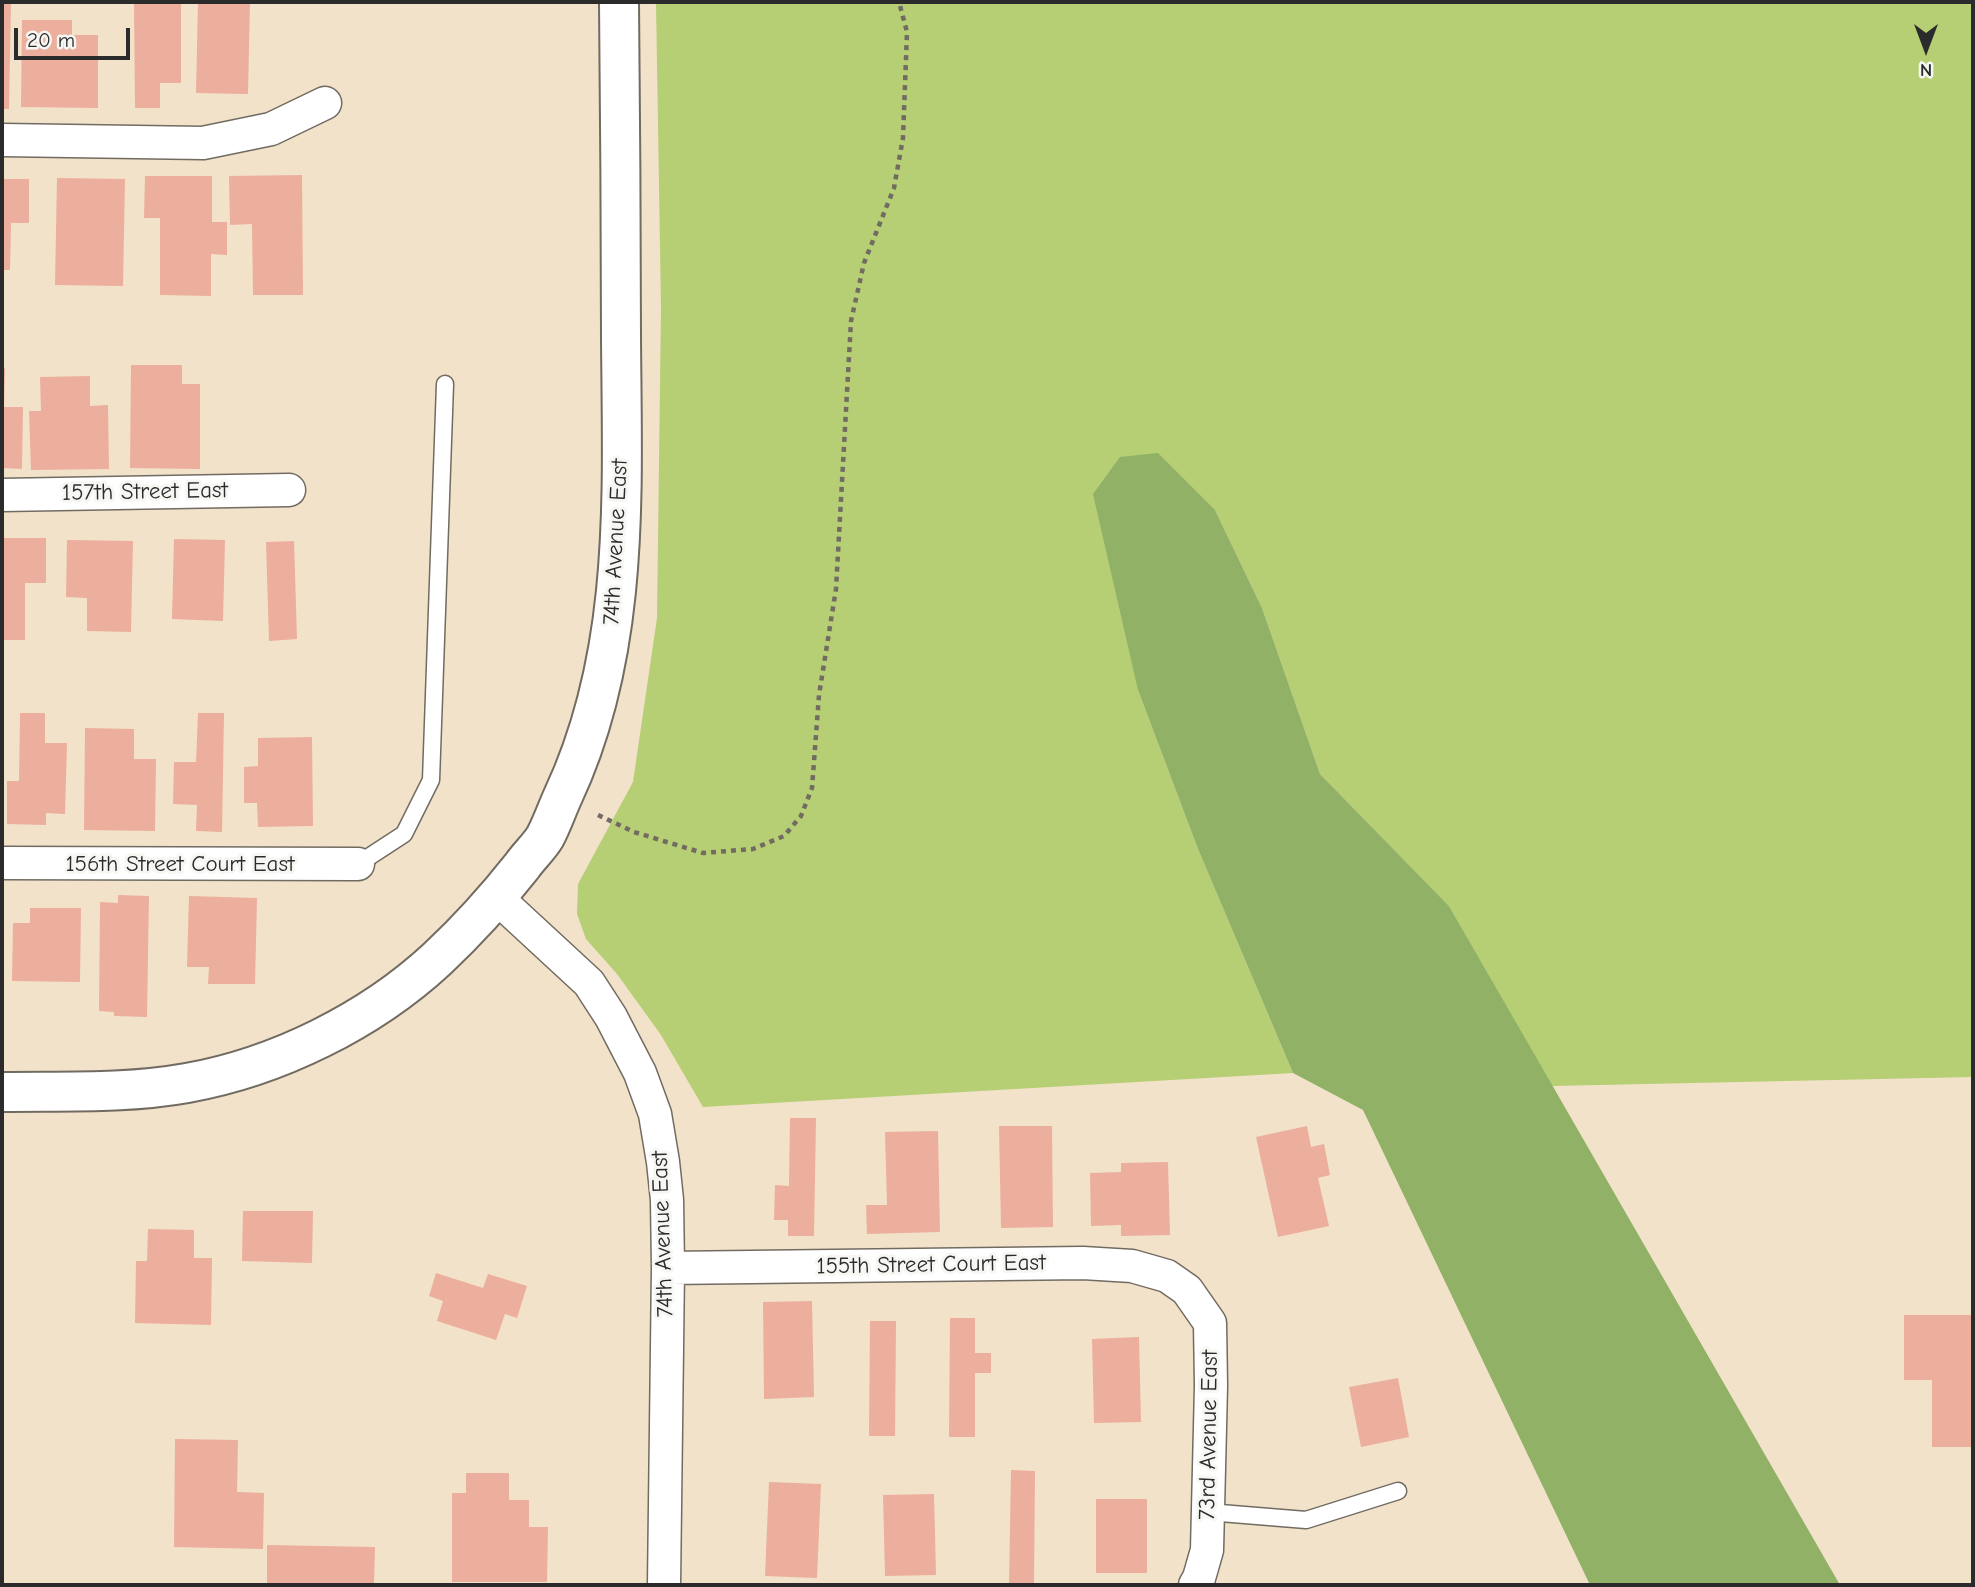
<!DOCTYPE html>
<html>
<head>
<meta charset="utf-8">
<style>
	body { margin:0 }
	#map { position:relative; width:1975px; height:1587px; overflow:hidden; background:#f2e2c9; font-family:"Comic Neue",sans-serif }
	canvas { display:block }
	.frame { position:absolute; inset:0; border:4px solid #2b2b2b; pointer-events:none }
	.north { position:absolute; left:1891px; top:14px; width:70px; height:70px; -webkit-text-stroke:5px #f6f6f2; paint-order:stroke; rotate:180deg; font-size:19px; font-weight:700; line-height:28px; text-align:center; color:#2b2b2b }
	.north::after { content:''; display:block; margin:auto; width:24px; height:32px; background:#2b2b2b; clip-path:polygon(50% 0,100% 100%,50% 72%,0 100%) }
	.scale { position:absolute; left:14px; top:28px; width:116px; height:32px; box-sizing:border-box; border:4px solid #2b2b2b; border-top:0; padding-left:9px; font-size:21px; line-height:24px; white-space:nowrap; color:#2b2b2b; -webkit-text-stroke:5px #f6f6f2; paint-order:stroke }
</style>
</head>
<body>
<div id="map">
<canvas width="1975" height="1587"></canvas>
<div class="frame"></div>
<div class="north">N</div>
<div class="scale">20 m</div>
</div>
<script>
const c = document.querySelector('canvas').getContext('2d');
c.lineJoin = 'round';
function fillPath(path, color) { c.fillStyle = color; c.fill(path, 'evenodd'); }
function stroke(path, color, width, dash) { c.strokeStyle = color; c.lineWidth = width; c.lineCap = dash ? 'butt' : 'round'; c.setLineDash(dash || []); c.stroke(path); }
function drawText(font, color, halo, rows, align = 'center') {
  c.font = font + ' "Comic Neue",sans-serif'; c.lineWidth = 6; c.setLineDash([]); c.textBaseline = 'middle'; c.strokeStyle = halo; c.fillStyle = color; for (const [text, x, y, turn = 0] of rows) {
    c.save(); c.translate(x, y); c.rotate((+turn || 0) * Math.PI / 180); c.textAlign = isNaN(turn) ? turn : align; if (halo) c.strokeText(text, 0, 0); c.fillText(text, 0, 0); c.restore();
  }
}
const green = new Path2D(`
	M656,2H1973V1077L1552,1086L1449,906L1320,774L1262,608L1215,510L1138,690L1198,849L1293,1073L703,1107L661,1035L617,974L586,939L577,914L578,884L633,782L657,618L661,308Z`);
const forest = new Path2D(`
	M1158,453L1215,510L1262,608L1320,774L1449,906L1840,1585H1590L1363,1110L1293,1073L1198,849L1138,690L1093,494L1120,457Z`);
const building = new Path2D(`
	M2,2H11L9,109H2Z
	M134,2L181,4V83H160V108H135Z
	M198,2H250L248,94L196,93Z
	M22,20H72V35H98V108L21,107Z
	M302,175L303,295H253L252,224L230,225L229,176Z
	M145,176H212V222H227V255L211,254V296L160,295V218H144Z
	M57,178L125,179L123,286L55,285Z
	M2,179H29V223H11L10,270H2Z
	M131,365H182V384H200V469L130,468Z
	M2,368H5L4,407H23L22,469L2,468Z
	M90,376V406L108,405L109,469L31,470L29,411H41L40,377Z
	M2,538H46V583H25V640H2Z
	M174,539L225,540L223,621L172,619Z
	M67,540L133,541L131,632L87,631V598L66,597Z
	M294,541L297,639L269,641L266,542Z
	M20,713H45V743H67L65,814L46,813V825L7,824V781H19Z
	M198,713H224L222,832L196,831L197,805L173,804L174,762H196Z
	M85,728L134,729V759H156L155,831L84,830Z
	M312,737L313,826L258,827L257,803H244V767L258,766V738Z
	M118,895L149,896L147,1017L114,1016V1012L99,1011L100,902L118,903Z
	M189,896L257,898L255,984H208L209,967H187Z
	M30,908H81L80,982L12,981L13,923H30Z
	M790,1118H816L814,1236H788V1220H774L775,1185L789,1186Z
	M999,1126H1052L1053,1227L1001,1228Z
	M1307,1126L1311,1147L1324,1144L1330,1175L1318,1178L1329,1226L1278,1237L1256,1137Z
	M938,1131L940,1232L867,1234L866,1205H887L885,1132Z
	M1168,1162L1170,1235L1121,1236V1225L1091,1226L1090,1173L1121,1172V1163Z
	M243,1211H313L312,1263L242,1261Z
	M148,1229L194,1230V1258H212L211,1325L135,1323L136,1261H147Z
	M436,1273L483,1288L488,1274L527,1286L517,1318L505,1314L496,1340L437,1321L443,1301L429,1296Z
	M812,1301L814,1397L764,1399L763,1302Z
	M1904,1315H1973V1447H1932V1380H1904Z
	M950,1318H975V1353H991V1373H975V1437H949Z
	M870,1321H896L895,1436H869Z
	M1139,1337L1141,1422L1094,1423L1092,1339Z
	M1398,1378L1409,1437L1361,1447L1349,1387Z
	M175,1439L238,1440L237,1492L264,1493L263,1549L174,1547Z
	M1011,1470L1035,1471L1034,1585H1009Z
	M466,1473H509V1500H529V1527H548L547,1582H452V1493H466Z
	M769,1482L821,1484L817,1578L765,1576Z
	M934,1494L936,1575L885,1576L883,1495Z
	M1096,1499H1147V1573H1096Z
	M267,1545L375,1547L374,1585H267Z`);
const path = new Path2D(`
	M598,815L634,832L703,853L753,849L784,836L801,816L812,788L819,695L836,589L851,321L864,263L894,188L903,138L907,32L899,2`);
const service = new Path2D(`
	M358,864L404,834L431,780L445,384
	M1208,1512L1306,1520L1398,1491`);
const minor = new Path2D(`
	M2,140L203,143L271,129L325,103
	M2,495L289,490
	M2,863L358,864
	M497,898L589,983L611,1017L640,1073L655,1114L663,1162L667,1200L668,1268L664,1585
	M668,1268L1083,1263L1132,1266L1167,1276L1187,1290L1210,1323L1211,1386L1207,1550L1199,1578L1195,1585`);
const tertiary = new Path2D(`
	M2,1092C63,1091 126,1094 187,1083C277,1067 370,1021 437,959C468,930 496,899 522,866C529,856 539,847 545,837C552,824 557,809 563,796C631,651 622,492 621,336C621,225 620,113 619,2`);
const streetNames = [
	["157th Street East",145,492,-1],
	["74th Avenue East",616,542,-87],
	["156th Street Court East",180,864],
	["74th Avenue East",663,1234,-92],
	["155th Street Court East",931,1265,-1],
	["73rd Avenue East",1209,1435,-89]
];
fillPath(green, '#b6ce74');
fillPath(forest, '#90b166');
fillPath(building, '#ecae9d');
stroke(service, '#716b62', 19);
stroke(minor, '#716b62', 35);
stroke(tertiary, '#716b62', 42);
stroke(path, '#716b62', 4.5, [5, 5]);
stroke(service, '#fff', 16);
stroke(minor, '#fff', 32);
stroke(tertiary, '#fff', 38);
drawText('23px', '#2b2b2b', '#f6f6f2', streetNames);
</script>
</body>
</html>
